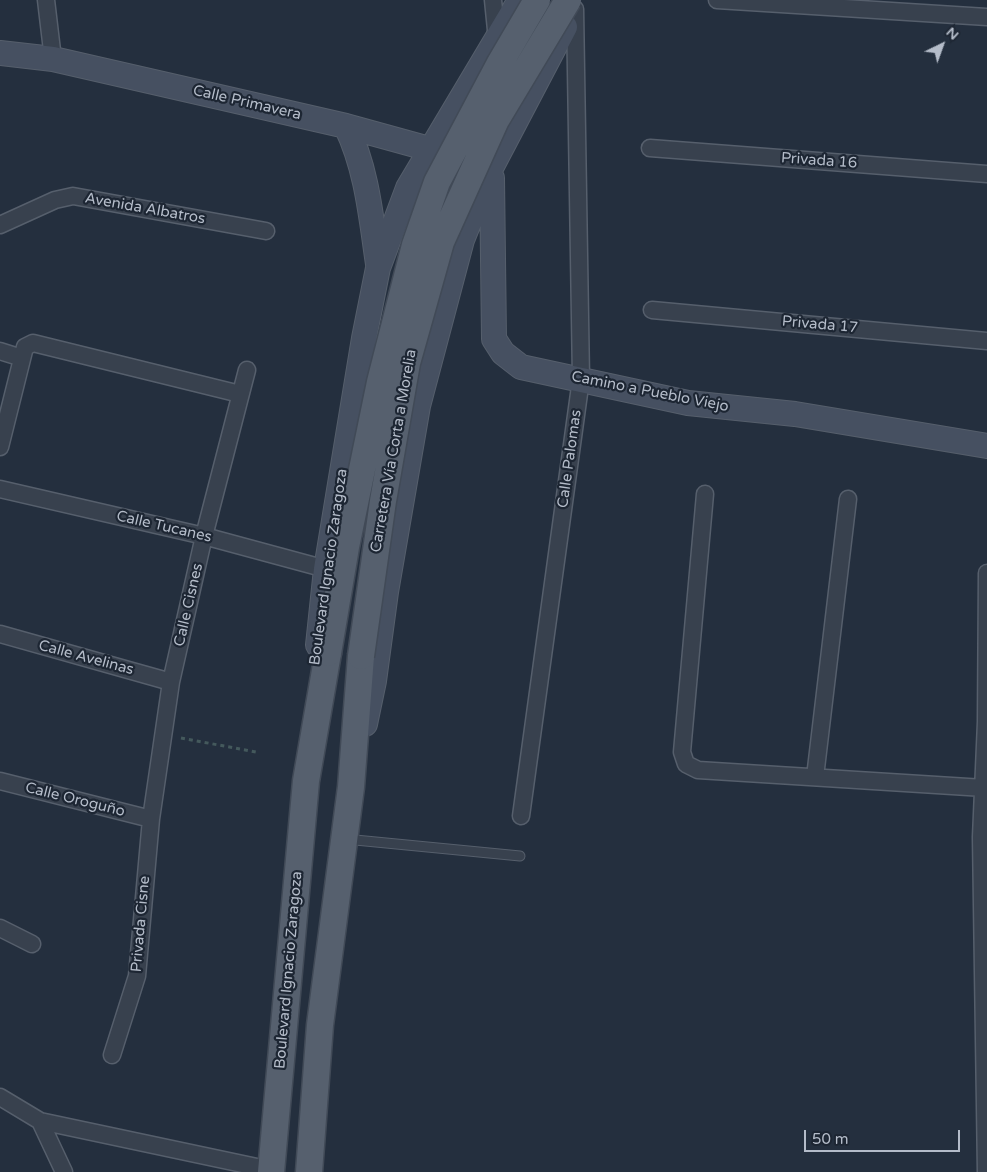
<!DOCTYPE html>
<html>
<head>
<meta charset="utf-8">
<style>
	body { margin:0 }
	#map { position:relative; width:987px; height:1172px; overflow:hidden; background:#242f3e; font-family:"Varela Round",sans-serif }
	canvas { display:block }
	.north { position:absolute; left:917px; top:20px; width:50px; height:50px; -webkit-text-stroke:4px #1d2633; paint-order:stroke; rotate:42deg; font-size:14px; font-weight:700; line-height:20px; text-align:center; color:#b4bcc9 }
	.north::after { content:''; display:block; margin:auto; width:18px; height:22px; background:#b4bcc9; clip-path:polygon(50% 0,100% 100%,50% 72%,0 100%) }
	.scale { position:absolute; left:804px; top:1130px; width:156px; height:22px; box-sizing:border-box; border:2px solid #b4bcc9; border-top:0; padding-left:6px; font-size:15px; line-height:18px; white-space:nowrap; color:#b4bcc9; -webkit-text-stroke:4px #1d2633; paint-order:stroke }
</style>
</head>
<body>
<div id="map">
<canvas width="987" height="1172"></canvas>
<div class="north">N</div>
<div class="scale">50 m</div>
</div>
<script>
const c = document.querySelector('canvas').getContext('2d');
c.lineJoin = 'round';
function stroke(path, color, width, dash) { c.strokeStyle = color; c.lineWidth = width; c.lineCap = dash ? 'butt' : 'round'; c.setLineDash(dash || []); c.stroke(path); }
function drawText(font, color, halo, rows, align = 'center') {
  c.font = font + ' "Varela Round",sans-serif'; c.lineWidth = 4.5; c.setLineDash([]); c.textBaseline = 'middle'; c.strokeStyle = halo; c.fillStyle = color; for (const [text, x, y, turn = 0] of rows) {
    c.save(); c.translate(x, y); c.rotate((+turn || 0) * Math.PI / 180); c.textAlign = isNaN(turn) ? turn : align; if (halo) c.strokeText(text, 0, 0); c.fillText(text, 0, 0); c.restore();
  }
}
const path = new Path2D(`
	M181,738L256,752`);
const lane = new Path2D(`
	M345,839L520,856`);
const street = new Path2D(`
	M46,0L53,59
	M493,0L497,40
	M717,0L987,17
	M650,148L987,174
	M0,225L55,200L73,196L266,231
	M652,310L987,341
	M0,351L22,358
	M0,447L25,347L33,343L240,394
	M0,489L204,536L326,569
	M705,494L682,752L686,764L698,770L984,788
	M0,634L171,682
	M815,777L848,499
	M0,781L151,819
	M521,816L581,379L575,9
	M0,928L32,944
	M112,1055L137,976L151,819L171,682L204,536L247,370
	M0,1097L40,1121L64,1172
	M40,1121L271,1170
	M986,1172L981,837L986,722L987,573`);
const secondary = new Path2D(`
	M0,53L53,59L346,126L444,153
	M346,126C367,169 371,217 378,264
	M492,178L494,339L503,353L521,367L688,403L795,414L987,446
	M318,645L326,569L364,338L378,268L408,188L520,0
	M365,724L374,681L386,592L418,406L462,240L491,168L565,27`);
const primary = new Path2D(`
	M271,1172L306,781L328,653
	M309,1172L320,1025L351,787L361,656`);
const primaryBridge = new Path2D(`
	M328,653L346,547L380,382L415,245L437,182L500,63L537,0
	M361,656L383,501L407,363L441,242L496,120L568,0`);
const streetNames = [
	["Calle Primavera",247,103,13],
	["Privada 16",819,161,4],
	["Avenida Albatros",145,209,10],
	["Privada 17",820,325,5],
	["Camino a Pueblo Viejo",650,392,11],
	["Carretera Vía Corta a Morelia",394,451,-80],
	["Calle Palomas",570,459,-82],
	["Calle Tucanes",164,527,13],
	["Boulevard Ignacio Zaragoza",329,567,-82],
	["Calle Cisnes",189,605,-77],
	["Calle Avelinas",86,658,15],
	["Calle Oroguño",75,800,14],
	["Privada Cisne",141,924,-85],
	["Boulevard Ignacio Zaragoza",289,970,-85]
];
stroke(lane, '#565f6c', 11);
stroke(street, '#565f6c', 19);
stroke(secondary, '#565f6c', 26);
stroke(primary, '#414a57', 29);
stroke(path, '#44595c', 3, [4, 4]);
stroke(lane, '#38414e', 9);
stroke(street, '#38414e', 16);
stroke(secondary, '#465061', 24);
stroke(primary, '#56606e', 26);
stroke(primaryBridge, '#414a57', 29, []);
stroke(primaryBridge, '#56606e', 26);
drawText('15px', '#b4bcc9', '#1d2633', streetNames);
</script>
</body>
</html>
